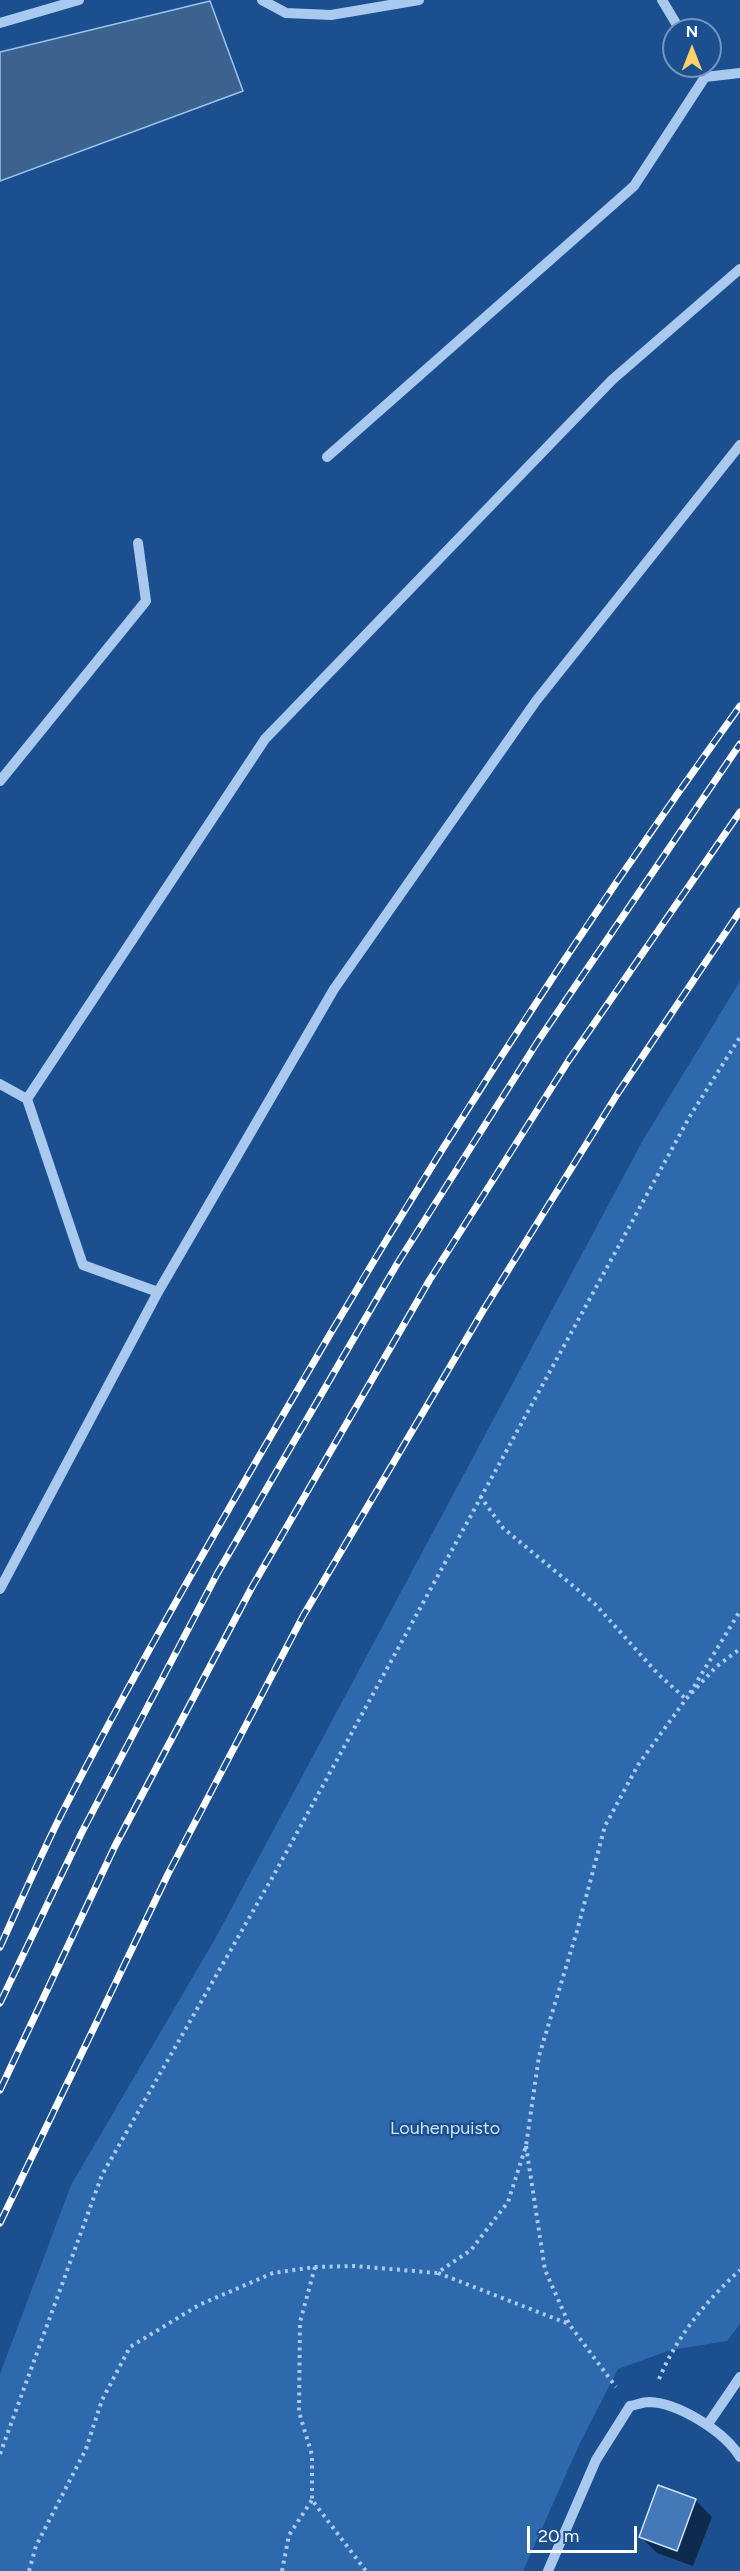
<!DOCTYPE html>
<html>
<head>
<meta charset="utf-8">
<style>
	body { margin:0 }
	#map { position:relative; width:740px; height:2571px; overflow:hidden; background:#1b4f8f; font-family:Figtree,sans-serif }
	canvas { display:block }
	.north { position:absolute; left:662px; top:18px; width:60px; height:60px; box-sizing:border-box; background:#1b4f8f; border:2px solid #7695bc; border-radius:50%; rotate:0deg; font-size:16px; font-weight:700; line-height:24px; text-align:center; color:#fff }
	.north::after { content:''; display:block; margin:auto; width:21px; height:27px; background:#ffd166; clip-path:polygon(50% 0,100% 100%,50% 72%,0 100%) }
	.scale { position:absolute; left:527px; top:2526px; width:110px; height:27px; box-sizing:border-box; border:3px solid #fff; border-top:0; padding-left:8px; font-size:18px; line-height:21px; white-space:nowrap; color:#fff; -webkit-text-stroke:4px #1b4f8f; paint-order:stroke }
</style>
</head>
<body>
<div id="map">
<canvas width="740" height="2571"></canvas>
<div class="north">N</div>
<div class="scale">20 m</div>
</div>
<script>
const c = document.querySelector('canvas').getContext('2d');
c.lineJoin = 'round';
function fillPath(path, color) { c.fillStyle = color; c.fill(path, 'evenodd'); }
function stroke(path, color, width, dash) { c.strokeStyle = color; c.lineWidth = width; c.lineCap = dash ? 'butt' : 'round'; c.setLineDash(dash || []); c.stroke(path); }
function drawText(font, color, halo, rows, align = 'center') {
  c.font = font + ' Figtree,sans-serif'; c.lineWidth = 4.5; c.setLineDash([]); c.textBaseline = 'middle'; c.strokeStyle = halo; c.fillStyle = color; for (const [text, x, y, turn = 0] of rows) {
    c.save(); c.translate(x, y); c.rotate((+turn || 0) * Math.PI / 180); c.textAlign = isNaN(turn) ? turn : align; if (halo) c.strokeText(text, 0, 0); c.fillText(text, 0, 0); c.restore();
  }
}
const green = new Path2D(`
	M740,981V2324L727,2341L671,2350L618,2369L579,2445L523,2571H0V2374L71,2185L215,1939L643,1140Z`);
const water = new Path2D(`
	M210,1L243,91L0,181V52Z`);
const shadow = new Path2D(`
	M695,2500L712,2517L693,2566L657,2553L641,2537Z`);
const building = new Path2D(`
	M658,2485L696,2499L677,2551L639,2537Z`);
const path = new Path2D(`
	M480,1496L503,1528L595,1604L658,1674L686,1699
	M690,1693L740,1611
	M526,2146L545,2270L569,2324L616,2387
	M315,2267L300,2322L299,2412L312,2455V2500L366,2571
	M438,2273L569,2324
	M659,2379C677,2336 706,2301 740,2270
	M0,2454L102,2175L276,1871L690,1116L740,1037
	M29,2571L36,2546L86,2449L102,2400L130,2347L199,2305L273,2273L315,2267L355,2266L437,2273L471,2250L508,2202L526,2146L539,2056L577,1931L605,1826L638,1765L686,1699L717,1666L740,1649
	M282,2571L289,2535L312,2500`);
const minor = new Path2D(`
	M262,0L286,13L331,15L419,0
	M662,0L680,30
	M0,23L79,0
	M699,66L705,77
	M327,457L634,186L705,77L740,73
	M0,781L146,601L138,543
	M0,1084L27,1099L265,739L612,380L740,269
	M158,1292L334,989L536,701L740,445
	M0,1589L158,1292L83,1265L27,1099
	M708,2424L740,2377
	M548,2571L596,2460L630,2406C636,2405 643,2402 649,2402C679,2403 725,2432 740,2457`);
const rail = new Path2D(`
	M0,1947C20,1903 39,1859 61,1815C128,1684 202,1555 276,1427C419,1178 572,939 740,706
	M0,2003L82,1832L217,1574L397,1264L538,1041L740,744
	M0,2090L115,1846L252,1587L429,1281L569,1060L740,812
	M0,2223L168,1874L303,1616L484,1309L618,1093L740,911`);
const parkNames = [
	["Louhenpuisto",445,2129]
];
fillPath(green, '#2e69ad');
fillPath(water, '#3c6290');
stroke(water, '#9cc4f0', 1.5);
fillPath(shadow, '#0007');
fillPath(building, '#4478b7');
stroke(building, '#cfe3fa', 1.5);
stroke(path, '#a9c9ee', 4, [3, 4.5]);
stroke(minor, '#a9c9ee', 10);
stroke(rail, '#fff', 7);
stroke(rail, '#1b4f8f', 4.5, [14]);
drawText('18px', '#cfe3fa', '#1b4f8f', parkNames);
</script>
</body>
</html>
